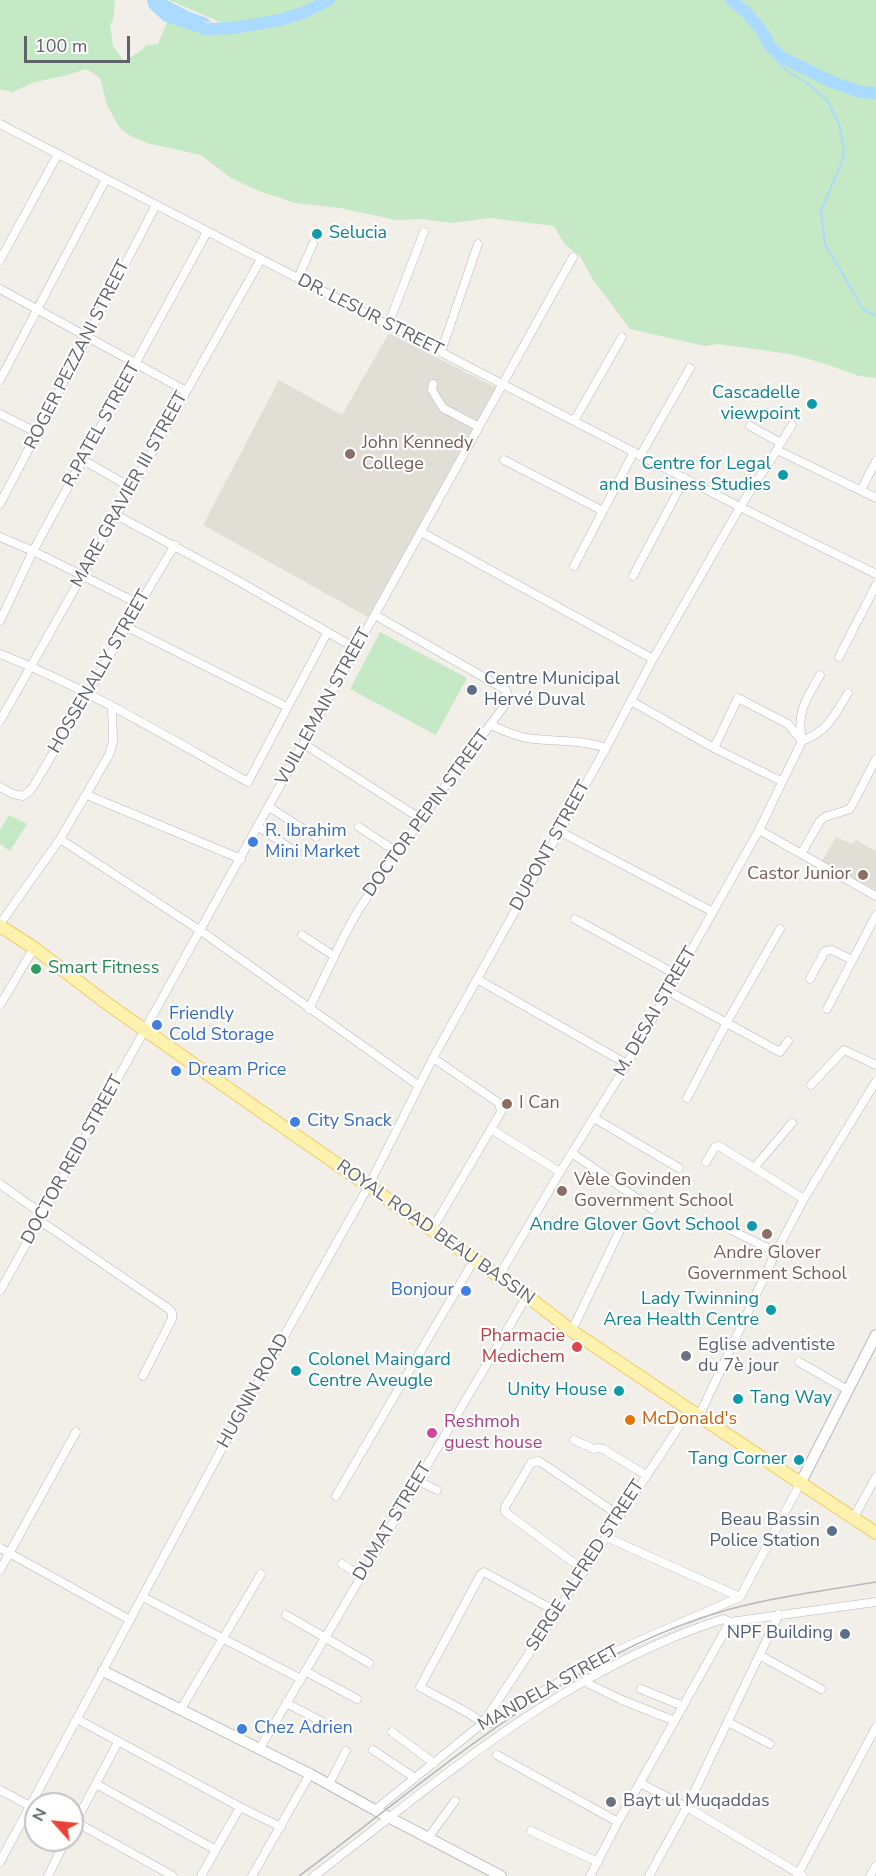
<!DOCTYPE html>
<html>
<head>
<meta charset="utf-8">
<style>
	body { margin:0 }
	#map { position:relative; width:876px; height:1876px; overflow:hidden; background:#f1efe8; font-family:"Nunito Sans",sans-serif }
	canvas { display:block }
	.north { position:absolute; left:24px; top:1792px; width:60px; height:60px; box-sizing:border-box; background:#fff; border:2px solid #bfc1c3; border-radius:50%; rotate:297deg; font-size:16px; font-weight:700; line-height:24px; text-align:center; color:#5f6368 }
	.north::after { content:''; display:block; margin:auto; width:21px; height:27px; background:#ea4335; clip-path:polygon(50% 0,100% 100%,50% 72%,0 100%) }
	.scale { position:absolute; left:24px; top:36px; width:106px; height:27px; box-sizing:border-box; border:3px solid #5f6368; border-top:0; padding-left:8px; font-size:18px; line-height:21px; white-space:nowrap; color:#5f6368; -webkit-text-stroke:4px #fff; paint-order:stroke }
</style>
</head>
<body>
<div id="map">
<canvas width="876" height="1876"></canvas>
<div class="north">N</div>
<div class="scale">100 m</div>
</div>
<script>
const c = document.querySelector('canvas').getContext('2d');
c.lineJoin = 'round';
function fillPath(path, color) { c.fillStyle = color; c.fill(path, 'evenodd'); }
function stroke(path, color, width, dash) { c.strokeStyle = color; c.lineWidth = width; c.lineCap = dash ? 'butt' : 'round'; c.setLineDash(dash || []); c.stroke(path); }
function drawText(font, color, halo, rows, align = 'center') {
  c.font = font + ' "Nunito Sans",sans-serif'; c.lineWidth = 4.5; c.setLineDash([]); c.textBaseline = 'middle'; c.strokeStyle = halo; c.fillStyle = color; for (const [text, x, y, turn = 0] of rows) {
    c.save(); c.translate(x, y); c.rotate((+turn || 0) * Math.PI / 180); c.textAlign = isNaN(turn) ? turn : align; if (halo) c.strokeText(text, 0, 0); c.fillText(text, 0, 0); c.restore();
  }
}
const education = new Path2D(`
	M389,333L497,388L368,617L203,525L279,380L342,415Z
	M836,837L852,844L856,840L876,851V890L822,861Z`);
const green = new Path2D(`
	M0,0H115L113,21L110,24L113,46L124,61L142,50L146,45L158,44L168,20L192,24L213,32L220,22L169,0H876V378L859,376L823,363L790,354L718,344L705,346L630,329L592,278L580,256L565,245L554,226L490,218L452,223L421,219L396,220L340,208L295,203L259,191L231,178L201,155L147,143L129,135L119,127L107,105L100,78L90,71L85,69L68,75L35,82L12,92L0,89Z
	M380,632L467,678L436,735L350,689Z
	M9,815L27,824L10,851L0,844V830Z`);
const water = new Path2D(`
	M153,0H167L190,12L207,18L211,22C188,20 164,23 153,0Z`);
const stream = new Path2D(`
	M781,57V65L787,71L807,83L827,100L839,124L844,149L842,162L821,210L825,244L863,309L876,316`);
const river = new Path2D(`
	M153,0L154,4L167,16L206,29L233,28L280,20L305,12L329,0
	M731,0L746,12L762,31L770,46L781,57L832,82L861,92L876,93`);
const street = new Path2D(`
	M0,124L740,507L876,574
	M0,260L58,154
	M298,278L313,244
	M0,289L186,391
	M388,325L424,232
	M441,352L478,244
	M0,380L106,179
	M433,384L432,390L443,408L479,427
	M0,414L38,433
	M574,421L622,337
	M750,426L781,443
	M779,446L792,425
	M640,456L690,368
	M83,460L132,488
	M504,460L603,511
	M861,490L876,461
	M0,504L156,205
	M116,515L226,574L357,649
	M421,532L653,659
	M0,537L33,551L139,604
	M574,566L634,452
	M633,576L685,478
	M0,621L33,551L207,232
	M125,626L287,707
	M0,654C87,688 167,737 248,782L327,633
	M839,657L876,585
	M631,701L714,748
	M0,721L261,259
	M491,725C502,730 514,736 527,738C554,742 580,739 606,748
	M802,739C796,712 807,698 820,675
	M802,741C828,731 834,716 848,693
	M304,744L421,819
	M781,781L714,748L738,698L788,724L802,741
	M0,787L13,794L23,796L31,790C80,709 125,626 175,545
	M87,795L241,859
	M269,807L316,837
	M259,827L297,853
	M359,827L398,853
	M759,830L876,896
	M559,831L713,912
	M60,839L201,931L418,1085
	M801,854L820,821L825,817L850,809L876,759
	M575,919L677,975
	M0,924L60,839L109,755L113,742L112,706
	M302,935L334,956
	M477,979L627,1064
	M810,979L825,951L832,950L852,960
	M668,991L780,1052L788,1041
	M0,1005L34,948
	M309,1009L344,936L359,909L421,819L507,702L508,696L506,690L375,615
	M827,1009L876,915
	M811,1085L844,1050L876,1065
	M687,1098L727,1022L780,929
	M594,1118L679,1168
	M491,1129L560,1172
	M572,1153L652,1209
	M706,1162L715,1147L719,1146L804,1199
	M754,1168L792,1123
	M0,1184L42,1214
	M39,1220L169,1309L172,1313V1319L143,1376
	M731,1230L776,1252
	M431,1231L501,1112L499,1103L433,1058
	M499,1276L560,1172L627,1064L759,830L802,741
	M0,1291L573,257
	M572,1330L623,1224
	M799,1362L848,1390
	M699,1416L776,1252L804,1199L876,1081
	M574,1440L594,1449L598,1448L603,1449L646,1475
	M418,1481L437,1490
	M336,1496L474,1260
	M853,1519L876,1477
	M606,1537L740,1597
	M0,1548L130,1620
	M342,1564L361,1576
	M0,1570L76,1432
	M585,1571L505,1512V1507L531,1463L539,1461L620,1516
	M143,1597L301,1679
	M740,1597L800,1484
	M557,1612L484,1572L481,1574L420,1687L468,1713L483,1723L690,1410
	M286,1615L369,1663
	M759,1655L821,1689
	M305,1671L357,1699
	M589,1684L622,1700L675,1721
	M641,1689L683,1706
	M286,1703L321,1721
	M181,1709L261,1574
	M77,1719L240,1807L281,1827
	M728,1722L770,1744
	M392,1732L434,1763
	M260,1748L527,1296
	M373,1750L415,1778
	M497,1755L618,1822
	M640,1783L687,1807L803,1876
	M96,1784L216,1850
	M329,1784L346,1751
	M0,1790L30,1806
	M33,1800L42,1804
	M375,1810L483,1723H493L501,1719L524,1702L605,1656L740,1597
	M72,1820L173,1876
	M72,1829L118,1742
	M531,1831L598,1862
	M428,1838L455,1801
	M0,1862L242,1411L368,1187L433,1058L606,748L653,659L740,507L777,450L876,498
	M48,1876L66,1840
	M201,1876L240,1807
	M252,1876L310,1774
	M314,1876C445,1776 563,1671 723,1619L730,1622L876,1602
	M590,1876L618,1822L730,1622
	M649,1876L687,1807L779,1614
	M797,1876L876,1727
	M870,1876L876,1866`);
const secondary = new Path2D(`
	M800,1484L876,1335
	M103,1671L310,1774L375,1810L501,1876`);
const primary = new Path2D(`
	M0,926L34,948L109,1005L272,1119L527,1296L575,1333L699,1416L876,1533`);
const tram = new Path2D(`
	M299,1876C426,1782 546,1672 698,1619C755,1599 816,1592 876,1582`);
const markers = [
	[317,234,6,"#0f9aa8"],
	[812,404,6,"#0f9aa8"],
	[350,454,6,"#8d6e63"],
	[783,475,6,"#0f9aa8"],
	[472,690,6,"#5c6f8a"],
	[253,842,6,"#3f7fe0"],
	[863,875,6,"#8d6e63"],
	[36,969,6,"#2e9e5b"],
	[157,1025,6,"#3f7fe0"],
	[176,1071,6,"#3f7fe0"],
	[507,1104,6,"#8d6e63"],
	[295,1122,6,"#3f7fe0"],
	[562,1191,6,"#8d6e63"],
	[752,1226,6,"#0f9aa8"],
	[767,1234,6,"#8d6e63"],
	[466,1291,6,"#3f7fe0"],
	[771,1310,6,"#0f9aa8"],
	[577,1347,6,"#e0444e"],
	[686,1356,6,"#6b7280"],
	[296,1371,6,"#0f9aa8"],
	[619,1391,6,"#0f9aa8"],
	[738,1399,6,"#0f9aa8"],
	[630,1420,6,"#e8710a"],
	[432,1433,6,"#d1479c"],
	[799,1460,6,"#0f9aa8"],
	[832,1531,6,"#5c6f8a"],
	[845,1634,6,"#5c6f8a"],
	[242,1729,6,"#3f7fe0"],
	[611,1802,6,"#6b7280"]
];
const cultureNames = [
	["Selucia",329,234,"left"],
	["Cascadelle",800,394],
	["viewpoint",800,415],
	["Centre for Legal",771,465],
	["and Business Studies",771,486],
	["Andre Glover Govt School",740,1226],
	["Lady Twinning",759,1300],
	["Area Health Centre",759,1321],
	["Colonel Maingard",308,1361,"left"],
	["Centre Aveugle",308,1382,"left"],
	["Unity House",607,1391],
	["Tang Way",750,1399,"left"],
	["Tang Corner",787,1460]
];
const streetNames = [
	["DR. LESUR STREET",370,316,27],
	["ROGER PEZZANI STREET",78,355,-63],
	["R.PATEL STREET",102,425,-61],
	["MARE GRAVIER III STREET",130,490,-61],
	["HOSSENALLY STREET",100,672,-60],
	["VUILLEMAIN STREET",324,707,-61],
	["DOCTOR PEPIN STREET",427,814,-54],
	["DUPONT STREET",551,846,-61],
	["M. DESAI STREET",656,1012,-60],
	["DOCTOR REID STREET",73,1160,-61],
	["ROYAL ROAD BEAU BASSIN",435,1233,35],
	["HUGNIN ROAD",254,1391,-61],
	["DUMAT STREET",393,1522,-59],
	["SERGE ALFRED STREET",586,1566,-57],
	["MANDELA STREET",549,1689,-29]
];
const educationNames = [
	["John Kennedy",362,444],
	["College",362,465],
	["Castor Junior",851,875,"right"],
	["I Can",519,1104],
	["Vèle Govinden",574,1181],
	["Government School",574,1202],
	["Andre Glover",767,1254,"center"],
	["Government School",767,1275,"center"]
];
const serviceNames = [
	["Centre Municipal",484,680,"left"],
	["Hervé Duval",484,701,"left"],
	["Beau Bassin",820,1521],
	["Police Station",820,1542],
	["NPF Building",833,1634]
];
const shopNames = [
	["R. Ibrahim",265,832],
	["Mini Market",265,853],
	["Friendly",169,1015],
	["Cold Storage",169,1036],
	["Dream Price",188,1071],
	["City Snack",307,1122],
	["Bonjour",454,1291,"right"],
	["Chez Adrien",254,1729]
];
const leisureNames = [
	["Smart Fitness",48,969]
];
const healthNames = [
	["Pharmacie",565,1337],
	["Medichem",565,1358]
];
const worshipNames = [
	["Eglise adventiste",698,1346],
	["du 7è jour",698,1367],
	["Bayt ul Muqaddas",623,1802]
];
const foodNames = [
	["McDonald's",642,1420]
];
const hotelNames = [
	["Reshmoh",444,1423],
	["guest house",444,1444]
];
fillPath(education, '#e1ded6');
fillPath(green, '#c5e8c5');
fillPath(water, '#aadaff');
stroke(stream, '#aadaff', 2);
stroke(river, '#aadaff', 12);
stroke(street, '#b5b8bc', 9);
stroke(secondary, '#b6babf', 12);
stroke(primary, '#f2c960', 14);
stroke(street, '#fff', 8);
stroke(secondary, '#fff', 10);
stroke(primary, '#fff2af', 12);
stroke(tram, '#b6b7b8', 1.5);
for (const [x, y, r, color] of markers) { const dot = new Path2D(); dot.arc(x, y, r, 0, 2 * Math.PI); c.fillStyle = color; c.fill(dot); stroke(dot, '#fff', 2); }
drawText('18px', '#0d838f', '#fff', cultureNames, 'right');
drawText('18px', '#5f6368', '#fff', streetNames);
drawText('18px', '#785e54', '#fff', educationNames, 'left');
drawText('18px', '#4e5e75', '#fff', serviceNames, 'right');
drawText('18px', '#366cbe', '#fff', shopNames, 'left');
drawText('18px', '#27864d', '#fff', leisureNames, 'left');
drawText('18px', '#be3a42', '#fff', healthNames, 'right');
drawText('18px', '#5b616d', '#fff', worshipNames, 'left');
drawText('18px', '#c56008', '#fff', foodNames, 'left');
drawText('18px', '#b23c85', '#fff', hotelNames, 'left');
</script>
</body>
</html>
